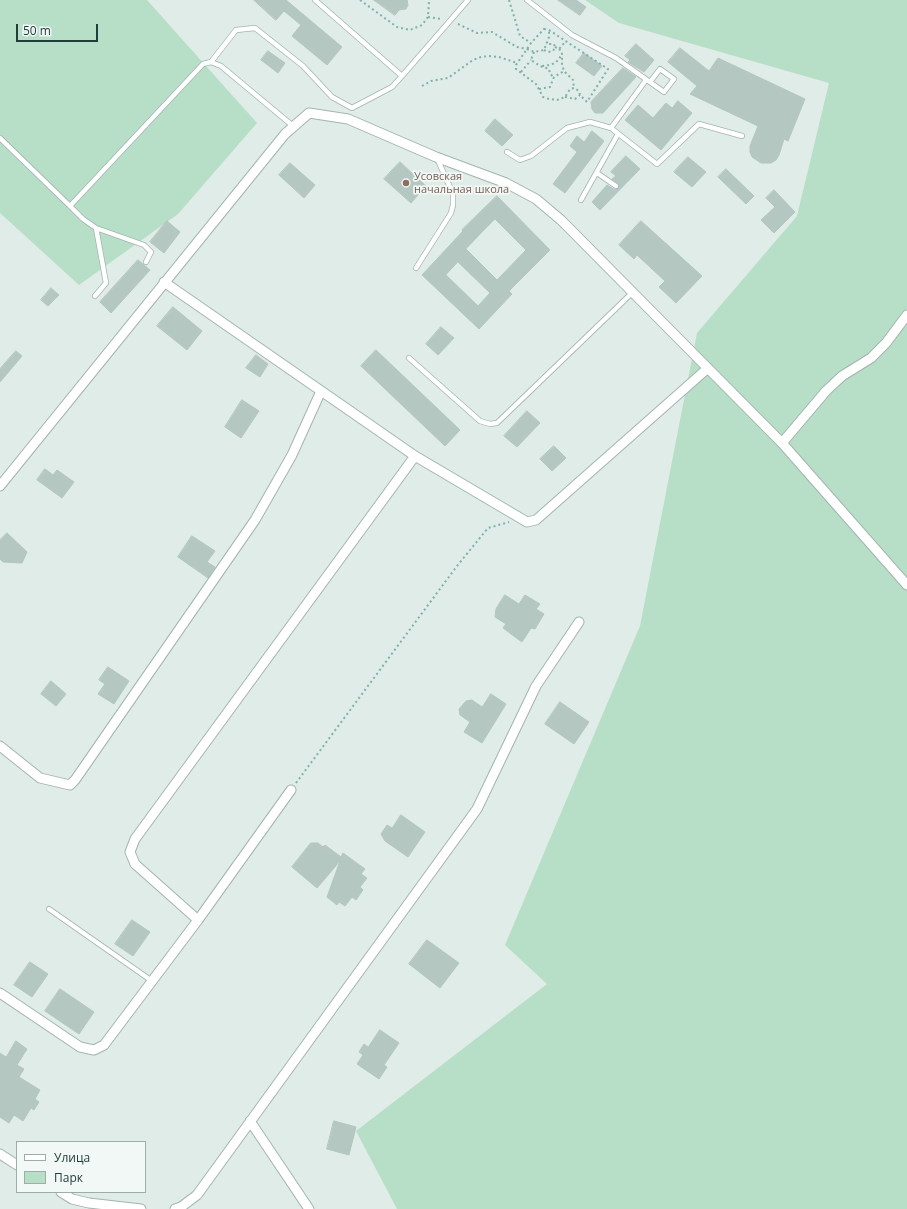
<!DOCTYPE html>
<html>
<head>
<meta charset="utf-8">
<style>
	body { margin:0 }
	#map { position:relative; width:907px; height:1209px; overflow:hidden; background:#e0ece8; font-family:"Open Sans",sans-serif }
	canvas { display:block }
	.legend { position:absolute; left:16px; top:1141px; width:130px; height:52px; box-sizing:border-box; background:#f1f8f5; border:1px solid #9dadaa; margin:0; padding:5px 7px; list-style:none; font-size:12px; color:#203d39 }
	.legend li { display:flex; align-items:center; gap:8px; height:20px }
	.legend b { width:20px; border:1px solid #9dadaa }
	.scale { position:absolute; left:16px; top:24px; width:82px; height:18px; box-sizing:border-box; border:2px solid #203d39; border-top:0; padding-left:5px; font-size:12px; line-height:14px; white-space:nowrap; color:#203d39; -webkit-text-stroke:3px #f1f8f5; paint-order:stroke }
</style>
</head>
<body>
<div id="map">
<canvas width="907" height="1209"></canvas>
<ul class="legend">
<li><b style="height:5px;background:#fff"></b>Улица</li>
<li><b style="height:11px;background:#b7dec7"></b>Парк</li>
</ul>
<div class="scale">50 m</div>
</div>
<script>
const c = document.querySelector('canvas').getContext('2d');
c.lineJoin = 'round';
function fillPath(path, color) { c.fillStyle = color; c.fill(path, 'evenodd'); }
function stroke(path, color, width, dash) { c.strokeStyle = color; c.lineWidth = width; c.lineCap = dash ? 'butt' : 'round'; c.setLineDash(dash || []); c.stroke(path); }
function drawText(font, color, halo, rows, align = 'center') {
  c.font = font + ' "Open Sans",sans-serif'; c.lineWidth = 3.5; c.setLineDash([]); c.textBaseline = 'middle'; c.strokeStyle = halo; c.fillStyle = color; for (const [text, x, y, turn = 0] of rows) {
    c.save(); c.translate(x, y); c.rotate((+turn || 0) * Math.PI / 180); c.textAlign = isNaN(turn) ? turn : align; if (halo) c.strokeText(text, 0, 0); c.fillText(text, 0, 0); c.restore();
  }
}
const green = new Path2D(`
	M0,0H147L257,123L178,214L79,285L0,213Z
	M585,0H907V1209H397L356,1131L547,984L505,945L640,626L697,333L797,216L829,83L619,23Z`);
const building = new Path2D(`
	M254,0H286L342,47L327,65L292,36L301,25L284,11L276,20Z
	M374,0H407L408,5L406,9L399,10L395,15Z
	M558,0H576L586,7L580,15Z
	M636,44L654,60L644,72L628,62L630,60L625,56Z
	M680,48L709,71L718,58L805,99L788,141L784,139L779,155L776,160L771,163H761L752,157L750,152V146L758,126L690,94L697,86L668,62Z
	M268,51L285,63L278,73L261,60Z
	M584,53L602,66L594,76L576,63Z
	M623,68L636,77L603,113H595L592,109L591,102Z
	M678,101L692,113L661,150L625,120L638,105L653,118L666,103L672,108Z
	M495,119L513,135L502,146L485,131Z
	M592,131L604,141L565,193L553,184L577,152L570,146L577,136L584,142Z
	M626,156L640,169L600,210L592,202L607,185L615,190L619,188V184L612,179L616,176L611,172Z
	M688,157L706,172L692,187L674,172Z
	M400,162L426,186L411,203L384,179Z
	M290,163L315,185L304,198L279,175Z
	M726,169L754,196L746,204L718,177Z
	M774,190L795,212L774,233L761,220L775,207L766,198Z
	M497,196L550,250L509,291L512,294L479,329L422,275L463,231L462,230ZM495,219L526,250L497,280L466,249ZM458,262L490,293L478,306L446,275Z
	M167,221L180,232L164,253L150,242Z
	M641,221L702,276L676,303L659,287L665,281L637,255L634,259L619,245Z
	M138,260L150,270L111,313L100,302Z
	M51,288L59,295L48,306L41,300Z
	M173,307L202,331L187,350L157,326Z
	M441,327L454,338L438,355L426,344Z
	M376,350L460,430L445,446L361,366Z
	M16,351L22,356L0,382V369Z
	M256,355L268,364L260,377L246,368Z
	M242,400L259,411L241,438L225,427Z
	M527,411L540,423L517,447L504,436Z
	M554,446L566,458L552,471L540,459Z
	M45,469L53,475L57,470L74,482L62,498L37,480Z
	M7,533L27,552L22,563L3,562L0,559V540Z
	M192,536L215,551L207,562L215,567L208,578L178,557Z
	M505,595L519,604L525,595L540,604L536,609L544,614L535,629L531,628L522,642L503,628L506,624L495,617L496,609Z
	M108,667L129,681L114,704L98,694L105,684L99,680Z
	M51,681L66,694L56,706L41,694Z
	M491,694L506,704L482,743L464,732L470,722L460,715L459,709L466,701L472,700L482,707Z
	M560,702L589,722L574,744L545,724Z
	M401,815L425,832L408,857L385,841L381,834L387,825L392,828Z
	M311,843H318L323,847L325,845L341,857L343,853L365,869L361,874L367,878L360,887L363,890L356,900L352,897L345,906L339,902L337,905L327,897L340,861L317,888L292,867Z
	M132,920L150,932L133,956L115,944Z
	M427,940L459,963L440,988L409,964Z
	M30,962L48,974L32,997L14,985Z
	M60,989L94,1012L79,1034L45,1011Z
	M380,1030L399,1043L384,1065L387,1067L379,1079L357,1064L363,1055L359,1052L364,1044L368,1047Z
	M16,1041L27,1049L17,1065L24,1069L19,1077L40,1090L35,1099L39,1102L34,1110L31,1108L23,1121L14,1115L9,1123L0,1117V1053L6,1057Z
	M334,1121L356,1127L349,1155L327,1149Z`);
const path = new Path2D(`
	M360,0L397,27L410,30L422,25L428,17L429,2L427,0
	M509,0L520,36L531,43
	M428,17L442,19
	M458,24L477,33L492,32L517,47L527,49
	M544,29L549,30L608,69L587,102L580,95L579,91L574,88L570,89L565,97L557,100L549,99L543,97L536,84L516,69V65L531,43Z
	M555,47L559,49L566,41
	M527,49L534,52L544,50L549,37V30
	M559,49L562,52V65L564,71L573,80L574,88
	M544,50L548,52L553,51L555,47L554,44H546
	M534,52L531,60L540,66L549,69L550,74L554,77
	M542,66C553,65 558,63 562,53
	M521,72L531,60
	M422,86L431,81L448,78L473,60L481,57L489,56L499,57L517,63
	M539,89L550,87L554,77L564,71
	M565,97L575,99L580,95
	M296,783L457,566L488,528L509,522`);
const lane = new Path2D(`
	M315,0L402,76L468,0
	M527,0L572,35L616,58L664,92L674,79L660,69L650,82
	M211,62L236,30L255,28L303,66L332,97L352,108L392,87L402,76
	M646,80L611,128L657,164L699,124L742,136
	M0,138L70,206L203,64L211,62L221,66L293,126
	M507,152L520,160L531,156L567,128L590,122L611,128
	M597,173L616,186
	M581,200L618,134
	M70,206L83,219L96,228L144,245L151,252L146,262
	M416,268L451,213L453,205V194L437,158
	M95,296L106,283L96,228
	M409,358L480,421L490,424L497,423L633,292
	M49,909L152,981`);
const street = new Path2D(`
	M164,282L415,456L527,522L536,520L708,368
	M782,443L826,391L842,376L871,358L886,343L907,315
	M0,486L285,134L309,113L348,119L436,157L506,183L536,199L561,220L782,443L907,585
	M0,746L40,778L70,785L75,780L255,520L292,455L321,391
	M198,920L135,864L130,852L135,839L415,456
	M0,993L80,1047L94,1050L104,1045L198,920L291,790
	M250,1121L309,1209
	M0,1154L17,1165
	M61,1192L72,1199L89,1203L141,1209
	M175,1209L181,1207L197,1195L477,809L536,686L579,622`);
const markers = [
	[406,183,4,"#8d6e63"]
];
const educationNames = [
	["Усовская",414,177],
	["начальная школа",414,190]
];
fillPath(green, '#b7dec7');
fillPath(building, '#b5c7c1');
stroke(building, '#b2c6c0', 1);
stroke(lane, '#a3b4b0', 6);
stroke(street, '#a3b4b0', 11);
stroke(path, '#7eb1a8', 2, [2, 3]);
stroke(lane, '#fff', 4.5);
stroke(street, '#fff', 9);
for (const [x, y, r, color] of markers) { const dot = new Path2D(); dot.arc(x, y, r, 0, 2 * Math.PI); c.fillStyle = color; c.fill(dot); stroke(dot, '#f1f8f5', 1.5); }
drawText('11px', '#785e54', '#f1f8f5', educationNames, 'left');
</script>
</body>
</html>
